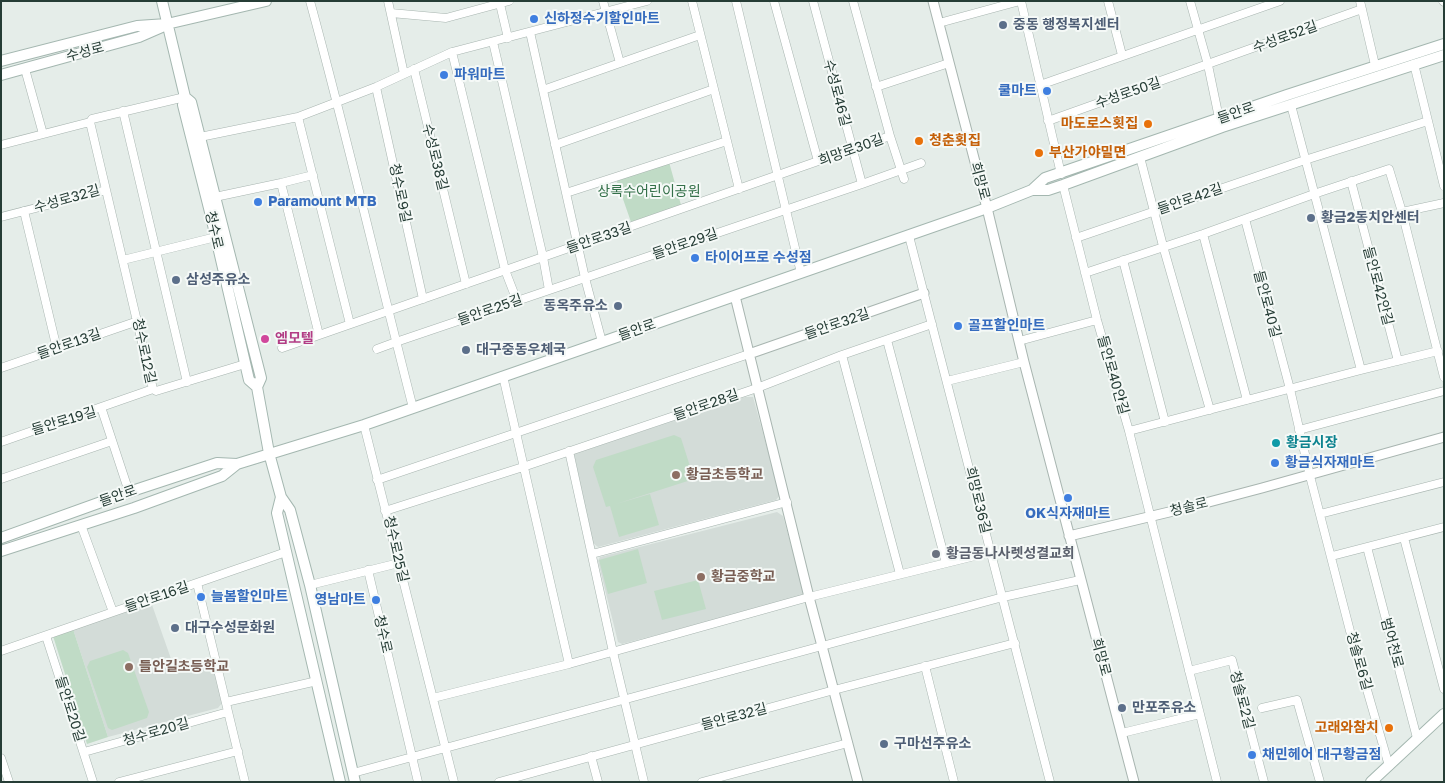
<!DOCTYPE html>
<html>
<head>
<meta charset="utf-8">
<style>
	body { margin:0 }
	#map { position:relative; width:1445px; height:783px; overflow:hidden; background:#e5ede9; font-family:"Golos Text",sans-serif }
	canvas { display:block }
	.frame { position:absolute; inset:0; border:2px solid #263d36; pointer-events:none }
</style>
</head>
<body>
<div id="map">
<canvas width="1445" height="783"></canvas>
<div class="frame"></div>
</div>
<script>
const c = document.querySelector('canvas').getContext('2d');
c.lineJoin = 'round';
function fillPath(path, color) { c.fillStyle = color; c.fill(path, 'evenodd'); }
function stroke(path, color, width, dash) { c.strokeStyle = color; c.lineWidth = width; c.lineCap = dash ? 'butt' : 'round'; c.setLineDash(dash || []); c.stroke(path); }
function drawText(font, color, halo, rows, align = 'center') {
  c.font = font + ' "Golos Text","Noto Sans KR",sans-serif'; c.lineWidth = 4; c.setLineDash([]); c.textBaseline = 'middle'; c.strokeStyle = halo; c.fillStyle = color; for (const [text, x, y, turn = 0] of rows) {
    c.save(); c.translate(x, y); c.rotate((+turn || 0) * Math.PI / 180); c.textAlign = isNaN(turn) ? turn : align; if (halo) c.strokeText(text, 0, 0); c.fillText(text, 0, 0); c.restore();
  }
}
const built = new Path2D(`
	M745,397H753L780,495L776,500L598,547L593,543L574,454Z
	M777,512L783,516L804,593L801,597L622,644L618,642L598,561L600,557Z
	M151,602L176,673L212,661L222,703L218,708L108,737L73,629Z`);
const green = new Path2D(`
	M669,162L681,205L631,222L616,179Z
	M674,435L681,438L694,479L616,504L650,494L659,525L619,537L610,506L606,507L593,467L596,460Z
	M638,549L647,583L608,594L599,560Z
	M698,580L706,609L662,620L654,591Z
	M73,629L108,737L87,744L53,636Z
	M123,650L128,653L149,712L147,718L112,730L108,728L87,667L90,661Z`);
const minor = new Path2D(`
	M310,1C347,136 378,272 413,408
	M388,1L404,74
	M603,1L620,63
	M692,1L739,189
	M736,1L801,273
	M774,1L818,161
	M813,1L862,184
	M1021,1L1061,174
	M1108,1L1122,55
	M1190,1L1208,65L1219,118
	M1360,1L1375,65
	M1443,1L1444,2
	M500,4L508,38
	M391,13L446,18L509,1
	M939,23L1020,1
	M530,32L585,278L602,342
	M493,42L543,257L549,290
	M452,52L505,270L517,301
	M1414,64L1444,186
	M25,69L43,134
	M414,69L466,284
	M1040,85L1280,1
	M376,87L423,299
	M876,87L949,63
	M543,90L700,35
	M1291,105L1361,370
	M123,111L187,382
	M298,117L350,324
	M1048,121L1362,9
	M90,122L92,119L185,97
	M890,136L904,179
	M200,137L298,117L376,87L452,52L647,1
	M1,145L90,122L153,389L1,442
	M555,145L714,89
	M1140,157L1163,246L1210,410
	M1351,181L1398,361
	M281,183L319,335
	M1063,185L1097,320L1129,431L1217,782
	M566,193L727,141
	M215,197L281,183L313,175
	M24,211L57,349
	M1402,212L1444,203
	M1,217L106,190
	M1245,219L1290,389L1310,476L1350,631L1389,766
	M1203,234L1247,400
	M909,236L1050,782
	M1076,238L1305,160L1428,121
	M123,260L216,237
	M1123,260L1165,422
	M1085,273L1203,234L1314,194L1389,169L1402,212L1444,377
	M887,340L946,563
	M1019,341L1097,320
	M282,348L890,136L853,1
	M377,349L396,342L862,184L921,163
	M842,355L900,574
	M1,368L138,321
	M503,376L569,664
	M947,381L1024,362
	M153,389L156,391L245,364
	M101,407L129,492
	M364,425L454,782
	M1299,430L1444,391
	M1129,431L1361,370L1438,351
	M569,451L613,652L644,782
	M1,479L112,441
	M377,480L749,354
	M385,511L523,467L757,388L842,355L932,324
	M1320,514L1444,482
	M81,525L113,612
	M1404,538L1444,689
	M1367,547L1417,738
	M592,554L787,502
	M1332,556L1444,527
	M368,570L418,782
	M197,583L245,782
	M310,585L399,563
	M46,636L93,782
	M1,651L286,552
	M925,666L954,782
	M1189,671L1232,660L1264,782
	M433,698L569,664L809,597L991,552
	M226,702L317,681
	M1262,708L1297,700L1320,782
	M1122,733L1200,714
	M84,752L228,712
	M591,756L598,782
	M1,758L9,782
	M353,773L1003,597L1080,580
	M119,782L238,751
	M499,782L834,690L1015,643
	M702,782L848,743`);
const tertiary = new Path2D(`
	M933,1L987,208L1024,362L1134,782
	M735,296L809,597L858,782
	M749,354L924,293
	M1069,536L1190,507L1262,488L1444,437`);
const secondary = new Path2D(`
	M162,1L185,97L183,105L210,212L249,380L257,387
	M1,61L137,26L167,24L266,1
	M1,75L139,37L162,27
	M185,97L191,102L261,378L257,387L269,453L281,497L290,510L310,585L355,782
	M1032,190H1048L1063,185L1222,127L1444,55
	M281,497L277,513L340,782
	M1,538L129,492L217,463L237,464L364,425L987,208L1032,190L1045,178L1287,95L1444,44
	M1,551L134,508L222,476L237,464
	M1371,782L1444,714`);
const markers = [
	[534,19,5,"#3f7fe0"],
	[1003,25,5,"#5c6f8a"],
	[444,75,5,"#3f7fe0"],
	[1047,91,5,"#3f7fe0"],
	[1148,124,5,"#e8710a"],
	[919,141,5,"#e8710a"],
	[1039,153,5,"#e8710a"],
	[258,202,5,"#3f7fe0"],
	[1311,218,5,"#5c6f8a"],
	[695,258,5,"#3f7fe0"],
	[176,280,5,"#5c6f8a"],
	[618,306,5,"#5c6f8a"],
	[958,326,5,"#3f7fe0"],
	[265,339,5,"#d1479c"],
	[466,350,5,"#5c6f8a"],
	[1276,443,5,"#0f9aa8"],
	[1275,463,5,"#3f7fe0"],
	[676,475,5,"#8d6e63"],
	[1068,498,5,"#3f7fe0"],
	[936,554,5,"#6b7280"],
	[701,577,5,"#8d6e63"],
	[201,597,5,"#3f7fe0"],
	[376,600,5,"#3f7fe0"],
	[175,628,5,"#5c6f8a"],
	[129,667,5,"#8d6e63"],
	[1122,708,5,"#5c6f8a"],
	[1389,728,5,"#e8710a"],
	[884,744,5,"#5c6f8a"],
	[1252,755,5,"#3f7fe0"]
];
const shopNames = [
	["신하정수기할인마트",544,19],
	["파워마트",454,75],
	["쿨마트",1037,91,"right"],
	["Paramount MTB",268,202],
	["타이어프로 수성점",705,258],
	["골프할인마트",968,326],
	["황금식자재마트",1285,463],
	["OK식자재마트",1068,514,"center"],
	["늘봄할인마트",211,597],
	["영남마트",366,600,"right"],
	["채민헤어 대구황금점",1262,755]
];
const serviceNames = [
	["중동 행정복지센터",1013,25],
	["황금2동치안센터",1321,218],
	["삼성주유소",186,280],
	["동옥주유소",608,306,"right"],
	["대구중동우체국",476,350],
	["대구수성문화원",185,628],
	["만포주유소",1132,708],
	["구마선주유소",894,744]
];
const streetNames = [
	["수성로52길",1285,37,-20],
	["수성로",85,52,-15],
	["수성로46길",837,93,75],
	["수성로50길",1128,93,-19],
	["들안로",1236,113,-19],
	["희망로30길",851,150,-20],
	["수성로38길",435,157,76],
	["희망로",980,181,75],
	["청수로9길",400,193,78],
	["수성로32길",67,199,-16],
	["들안로42길",1190,199,-19],
	["청수로",214,230,77],
	["들안로33길",599,238,-19],
	["들안로29길",685,244,-19],
	["들안로42안길",1378,286,75],
	["들안로40길",1267,304,75],
	["들안로25길",490,310,-19],
	["들안로32길",837,324,-19],
	["들안로",637,330,-19],
	["들안로13길",69,344,-19],
	["청수로12길",144,351,78],
	["들안로40안길",1113,375,74],
	["들안로28길",706,405,-19],
	["들안로19길",64,421,-17],
	["들안로",118,496,-19],
	["희망로36길",978,500,76],
	["청솔로",1189,507,-14],
	["청수로25길",396,549,77],
	["들안로16길",157,597,-19],
	["청수로",383,634,77],
	["범어천로",1392,643,75],
	["희망로",1101,657,75],
	["청솔로6길",1359,661,74],
	["청솔로2길",1242,700,75],
	["들안로20길",70,709,72],
	["들안로32길",734,717,-15],
	["청수로20길",156,732,-16]
];
const foodNames = [
	["마도로스횟집",1138,124],
	["청춘횟집",929,141,"left"],
	["부산가야밀면",1049,153,"left"],
	["고래와참치",1379,728]
];
const parkNames = [
	["상록수어린이공원",649,192]
];
const hotelNames = [
	["엠모텔",275,339]
];
const cultureNames = [
	["황금시장",1286,443]
];
const educationNames = [
	["황금초등학교",686,475],
	["황금중학교",711,577],
	["들안길초등학교",139,667]
];
const worshipNames = [
	["황금동나사렛성결교회",946,554]
];
fillPath(built, '#d3dcd8');
fillPath(green, '#c0dbc6');
stroke(minor, '#a8b5b0', 9);
stroke(tertiary, '#a8b5b0', 11);
stroke(secondary, '#a4b7b0', 12);
stroke(minor, '#fff', 8);
stroke(tertiary, '#fff', 9);
stroke(secondary, '#fff', 10);
for (const [x, y, r, color] of markers) { const dot = new Path2D(); dot.arc(x, y, r, 0, 2 * Math.PI); c.fillStyle = color; c.fill(dot); stroke(dot, '#f5f9f7', 2); }
drawText('bold 14px', '#366cbe', '#f5f9f7', shopNames, 'left');
drawText('bold 14px', '#4e5e75', '#f5f9f7', serviceNames, 'left');
drawText('14px', '#263d36', '#f5f9f7', streetNames);
drawText('bold 14px', '#c56008', '#f5f9f7', foodNames, 'right');
drawText('14px', '#347049', '#f5f9f7', parkNames);
drawText('bold 14px', '#b23c85', '#f5f9f7', hotelNames, 'left');
drawText('bold 14px', '#0d838f', '#f5f9f7', cultureNames, 'left');
drawText('bold 14px', '#785e54', '#f5f9f7', educationNames, 'left');
drawText('bold 14px', '#5b616d', '#f5f9f7', worshipNames, 'left');
</script>
</body>
</html>
